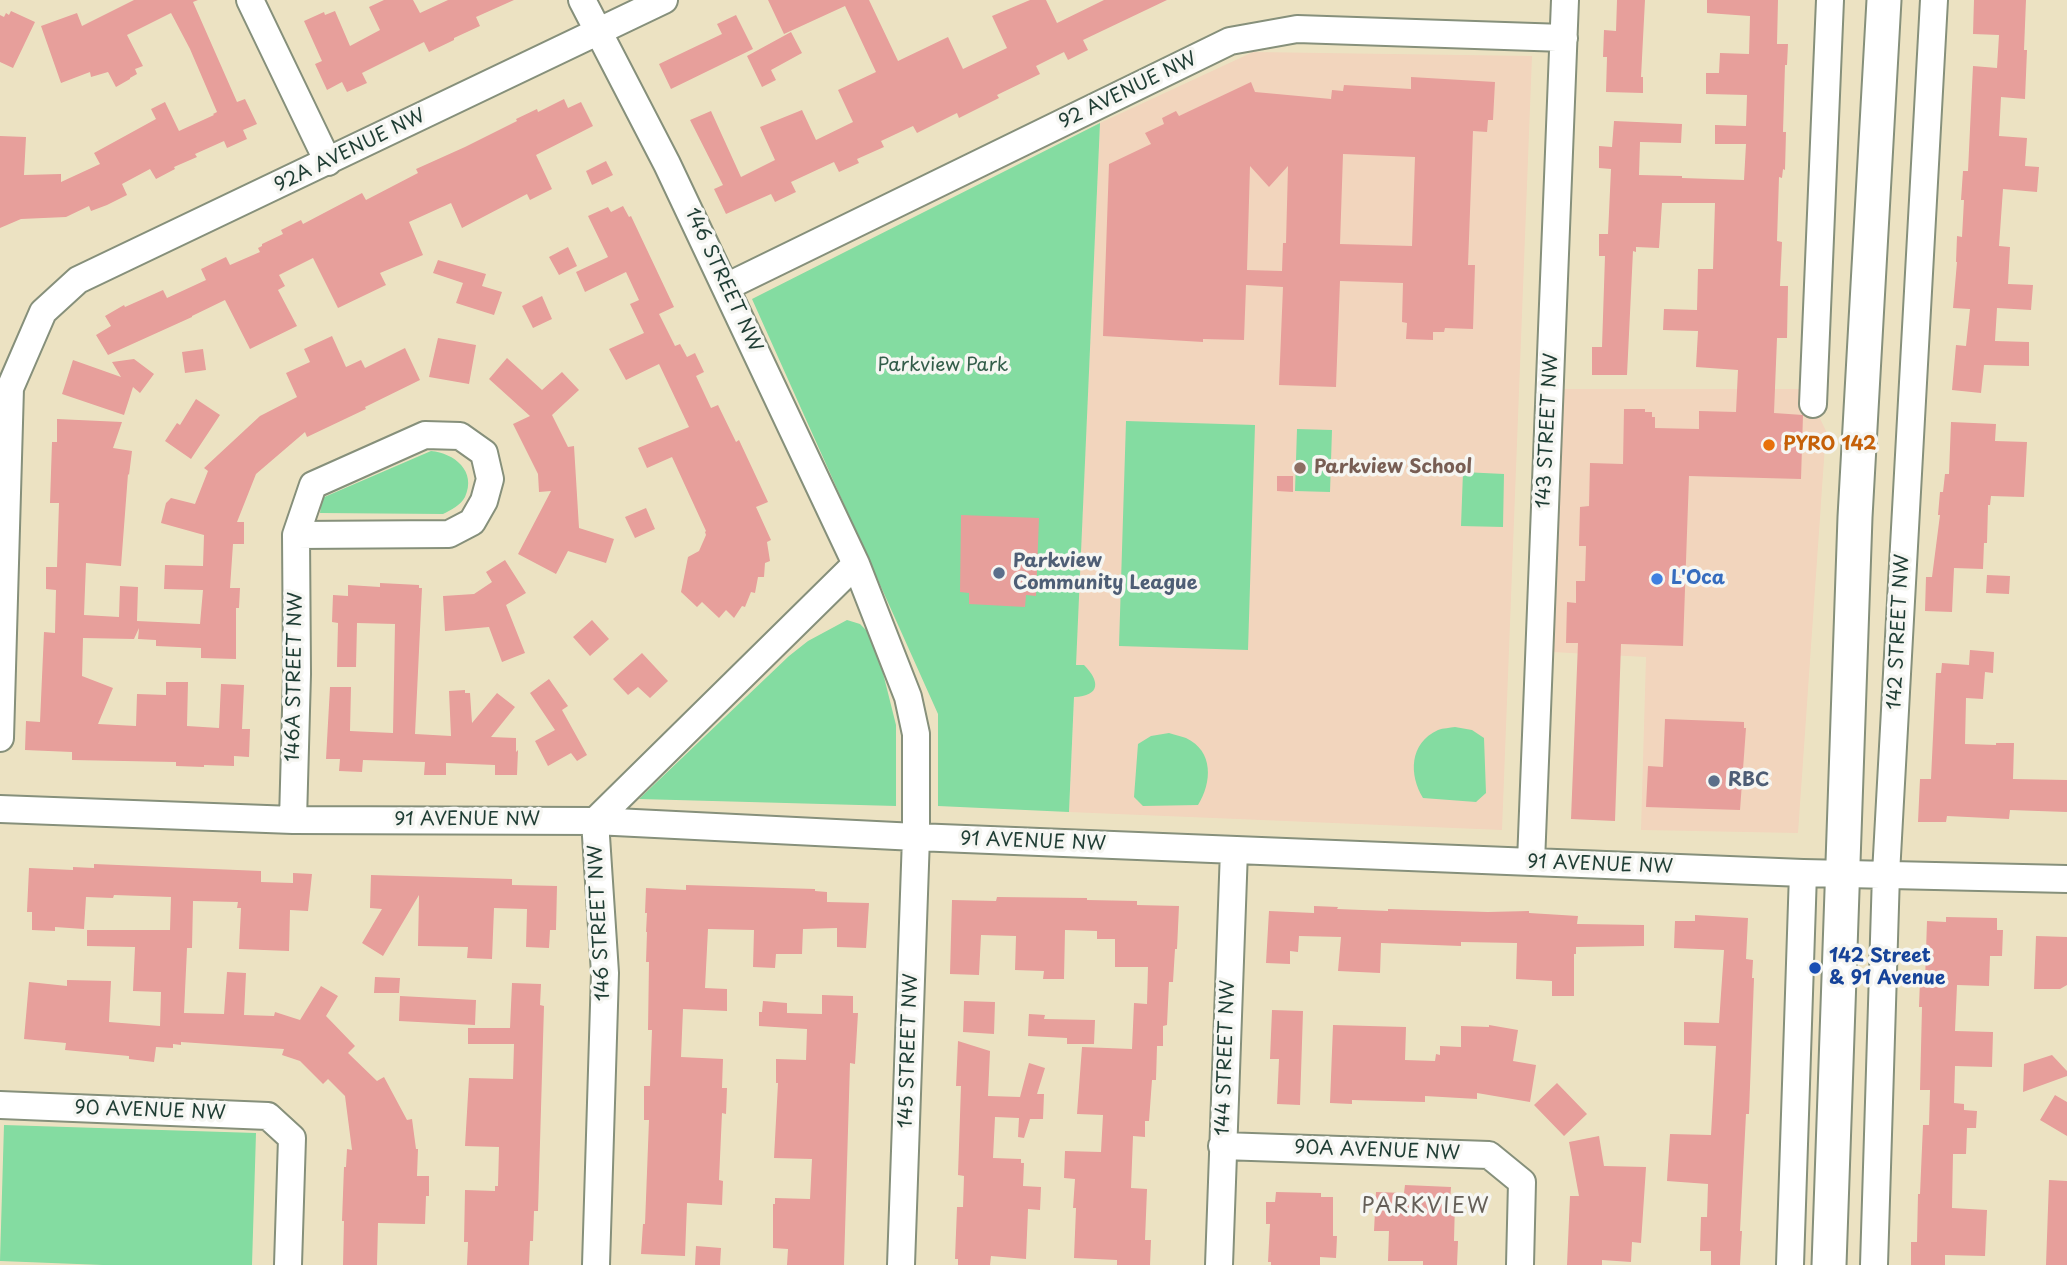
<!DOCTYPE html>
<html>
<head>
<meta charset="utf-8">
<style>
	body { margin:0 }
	canvas { display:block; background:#ece2c2 }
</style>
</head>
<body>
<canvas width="2067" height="1265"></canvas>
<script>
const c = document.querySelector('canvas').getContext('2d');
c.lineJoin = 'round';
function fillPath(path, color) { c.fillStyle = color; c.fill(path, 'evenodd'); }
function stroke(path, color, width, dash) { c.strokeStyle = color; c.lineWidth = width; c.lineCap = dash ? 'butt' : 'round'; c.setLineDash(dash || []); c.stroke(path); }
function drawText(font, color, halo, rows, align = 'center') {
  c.font = font + ' "Playpen Sans",sans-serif'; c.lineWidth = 7; c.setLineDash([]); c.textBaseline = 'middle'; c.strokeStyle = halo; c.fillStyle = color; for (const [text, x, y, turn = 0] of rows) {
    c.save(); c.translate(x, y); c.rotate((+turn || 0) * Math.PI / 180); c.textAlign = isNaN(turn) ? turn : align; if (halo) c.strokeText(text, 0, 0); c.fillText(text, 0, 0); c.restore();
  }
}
const built = new Path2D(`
	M1253,52L1532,56L1502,830L1069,812L1100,123Z
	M1560,389H1809L1813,404L1826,431L1798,833L1641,830L1646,657L1552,652Z`);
const green = new Path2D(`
	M1100,123L1076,665H1084C1100,681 1101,696 1074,697L1069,812L938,806V714L752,299Z
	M1126,421L1255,425L1248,650L1119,646Z
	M1297,429L1332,430L1330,492L1295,491Z
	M431,451C454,453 477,471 465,497C461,505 451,510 443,514L320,513L322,498Z
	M1463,472L1504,474L1503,527L1461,526Z
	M847,620L860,624L869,633L882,669L896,725V806L639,799L789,656L808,641Z
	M1455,727L1472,730L1484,738L1486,793L1476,802L1423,798C1409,775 1409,743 1438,730C1443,728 1450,728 1455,727Z
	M1169,733C1174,735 1181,736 1186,738C1214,751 1212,783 1198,805L1143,806L1134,797L1138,744L1151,736Z
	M4,1125L256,1133L252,1265H103L0,1261Z`);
const building = new Path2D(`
	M134,0H198L193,2L237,102L245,99L257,124L243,130L247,139L227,148L224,141L195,154L197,157L174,167L175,169L156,179L150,169L122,184L127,195L107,205L91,211L89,206L66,217L21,219L0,228V136L26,137L24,175L61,174V182L100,164L94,153L156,119L151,109L165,102L179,131L214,115L213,114L217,112L190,49L171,13L127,35L143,66L135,69L137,74L130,78V79L116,87L108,72L91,77L90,72L61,83L41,26L77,13L82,26Z
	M384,0H413L420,13L448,0H514L476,17L480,26L454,38V40L429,52L424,42L362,73L367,83L347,92L342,82L327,90L315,64L322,61L304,21L324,12L325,15L335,11L350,46L380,30L369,7Z
	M768,0H869L898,61L948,37L963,69L1007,48L992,16L1030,0H1046L1057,23L1104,0H1167L1083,40L1088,50L1068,60L1064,52L1036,66L1040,74L997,95L999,98L959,118L957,113L917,133L913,126L881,141L884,147L857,159L859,163L839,172L834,162L791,182L796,192L775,202L771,194L726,214L714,189L723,185L690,120L711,111L741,177L775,160L760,127L802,110L816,140L853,122L838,90L876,72L845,6L784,34Z
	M1617,0H1645L1641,77H1643V93L1606,92L1607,57H1603L1604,30L1616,31Z
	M1707,0H1778L1777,44H1788L1787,65H1785L1783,132H1786L1785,170L1783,169L1782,178L1779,177L1777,241L1782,242L1780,286H1788L1787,338H1777L1774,413L1803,415L1801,479L1689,476L1683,646L1621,644L1615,821L1571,819L1578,643H1566L1567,602L1576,603V581H1585L1586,546H1579L1580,507L1589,506L1590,463L1623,464L1624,409H1645V412H1652V417H1655V428L1699,429V411L1736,412L1738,370L1696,367L1698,331L1663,330L1664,309L1697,310L1698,269H1713L1715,203H1662L1659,248L1636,247V252L1633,251L1627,375H1592V347H1602L1605,256H1599V234H1608L1611,169L1599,168V146L1612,147L1614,121L1682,124L1681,143L1640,142L1639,175L1682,176V178L1744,180L1746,144H1715V125L1746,126L1747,95L1706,94V73H1719L1720,53L1749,54L1750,16L1707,13Z
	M1974,0H2026L2024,50H2027L2025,99L2001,97L1999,136L2027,138L2025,166L2039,167L2037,192L2003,189L1999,246L2010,247L2008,284L2033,285L2031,310L1997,308L1995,341L2029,342V366L1984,365L1981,393L1952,390L1956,345L1966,346L1970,309L1953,308L1957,262H1956L1957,236L1962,237L1964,200H1961L1963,171H1968L1973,66L1997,68L1999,35L1973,34Z
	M11,11L35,22L13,68L0,62V15L4,17L6,13L9,15Z
	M736,15L753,49L671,89L659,64L722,34L717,24Z
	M791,32L802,53L771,70L776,80L762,87L747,56Z
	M1411,77L1495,82L1493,120H1488L1487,132L1473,131L1468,265H1475L1473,329L1445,328L1444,332H1433V340L1406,339L1407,323L1402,322L1403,283L1340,281L1336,387L1279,385L1283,287L1246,285L1244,340L1203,339V342L1103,336L1109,164L1151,144L1145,133L1164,124L1162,118L1176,111L1179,116L1251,82L1255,92L1331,99L1332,90L1343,91L1344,85L1411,89ZM1343,154L1415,157L1412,246L1340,244ZM1250,166L1269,187L1288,166L1286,243H1283L1282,271L1247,270Z
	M564,99L568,108L581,102L593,126L536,155L552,189L530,200L527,194L462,228L451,203L409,222L423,255L380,273L386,285L338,308L313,258L279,275L285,286L278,290L297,326L250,349L225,300L192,316V317L108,355L96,335L111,326L105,316L124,305L125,307L163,290L167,298L206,280L201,269L226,257L230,265L260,252L258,248L262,246V244L283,234L281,230L301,220L303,224L362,193L366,200L418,173L416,169L465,147L517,121L516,119L537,109L538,112Z
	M606,161L613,175L592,185L586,171Z
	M623,206L629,217L631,216L674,307L659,314L675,346L680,344L687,357L695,353L704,372L696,376L711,408L718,405L736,442L739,440L768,502L756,507L771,540L767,542L770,561L765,563L764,577H758L755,593L751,592L745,607L742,606L734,618L726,610L719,618L702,602L697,607L681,592L688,557L699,551L706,535L705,532L706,531L672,457L647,468L638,448L689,427L659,364L626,380L609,349L644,333L630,304L639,300L626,272L585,292L576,272L608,257L588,216L608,207L611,212Z
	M568,247L577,266L559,275L549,257Z
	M438,260L486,274L482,286L502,292L494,315L456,303L463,283L433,273Z
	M542,296L552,319L533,328L522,306Z
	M332,336L346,367L361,360L365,368L405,348L420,380L365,407L366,409L307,437L305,432L256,474L237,522H244V544H233L230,588H240L239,608H236V659L201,658V648L156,646V640L138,639L139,628L134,639L83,638L82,676L113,688L98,724L136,726L137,694L166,695V682H188L187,726L219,728L221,684L244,685L242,729H250L249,757L234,756V766L204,765V767L176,766V762L72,760V752L25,750L26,721L40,722L44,632L55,633L56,590L46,589V567H57L59,503H50L52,442H57V419L122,422L113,448L132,451L129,475L128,474L121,566L86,563L84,615L119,617L120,586L138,587L137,621L200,624L203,590L164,589L165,565L203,566L204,535L161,523L166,503L171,498L195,504L208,471L204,468L260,416L297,397L286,373L310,362L304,349Z
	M438,338L476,345L469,384L429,377Z
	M203,349L206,370L185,373L182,352Z
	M507,358L542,390L562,372L579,390L552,415L568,447L574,446L579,528L614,539L606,563L568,551L556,574L518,554L551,491L539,492L538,474L513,424L530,416L489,379Z
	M134,359L154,374L140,393L133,387L124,415L62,394L73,360L121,377L112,362Z
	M196,399L220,415L191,459L165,441L177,423L180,425Z
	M1951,422L1996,424L1995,441L2027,442L2024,497L1991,496L1990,505H1988L1987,543H1984L1983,569L1954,568L1952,612L1925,611L1926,577H1932L1940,515H1938L1940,492H1943L1945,474H1949Z
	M1277,476H1293V492L1277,491Z
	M646,508L655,529L635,538L625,517Z
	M961,515L1039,518L1036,596L1026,595L1025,607L969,604V593L960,592Z
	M505,560L526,593L506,605L525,653L502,662L489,627L445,631L443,596L474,594L492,582L486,572Z
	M1987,575L2010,576L2009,594L1986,593Z
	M380,583L419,585V588H422L415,734L451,736L449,691L465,690V693H470L472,723L497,693L515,707L491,737L516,738V752L518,750L517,775H495V765L446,763V775H424L425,762L363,760L362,772L339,771L340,759H326L330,687H351L350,731L393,733L395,624L357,623L356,667H337L338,623L332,622L333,595L348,596V585L380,587Z
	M592,620L609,639L590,656L573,637Z
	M1970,650L1994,652L1993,673L1985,672L1983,699L1966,698L1965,744L1996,745V743H2014L2013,779L2067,780V812L2010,810L2009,819L1947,816L1946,822H1918L1920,779H1931L1936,673H1941L1942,663L1969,665Z
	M642,653L668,681L650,698L638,687L628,695L613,679Z
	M549,679L568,706L562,710L587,755L577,761L571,753L548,766L535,741L555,730L530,693Z
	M1665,719L1744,722V728H1746L1740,810L1646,807L1648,766L1663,767Z
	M94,864L261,871V882L293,883V873L312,874L308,911L290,910L289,951L239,949L241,908H237L238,902L193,901L192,948H187L184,1013L224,1014L227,972L246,973L244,1015L274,1016L275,1012L300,1020L321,986L338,996L326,1016L355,1046L348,1053L377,1081L384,1077L407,1120L412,1119L416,1149H418L417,1176H429V1196H426L425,1224L378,1223L377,1265H343L344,1221H342L344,1167H346L347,1149L352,1150L345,1096L328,1079L323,1084L300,1061L282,1055L284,1049L181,1042V1045L173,1044V1048L156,1047L154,1062L129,1059V1056L65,1050L66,1043L24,1039L29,982L67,986V980L111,981L109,1022L160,1026L161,992L133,991L135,947L87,946V930H170L171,897L114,895L113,898L86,897L84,929L55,927V931L32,930V912H27L29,868L73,870V867L94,868Z
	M371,875L512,879V885L557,886L556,930H550L549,948L526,947L527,909L494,908L492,959L467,958L468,947L418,946L419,895L383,956L362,943L382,909L370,908Z
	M686,885L815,889V891L827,892V902L869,903L866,948L837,947V928L803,929L802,954H776L775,968L753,967L754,930L708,929L705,988L727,989V1011L683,1009L681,1057L723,1059L722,1088H727L726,1114L722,1113L719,1180L723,1181L722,1205L687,1203L685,1256L641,1254L643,1224H645L649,1120H644V1086H650L652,1030H648L649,962H646L647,932H646L647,913H645L646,888L686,890Z
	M997,897L1087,898V900L1137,901V905L1179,906L1177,949H1175L1173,982H1169L1167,1025L1163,1026V1046H1157L1156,1080H1152L1149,1121H1145V1137L1133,1136L1131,1188L1147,1189L1145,1240H1151L1150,1265H1117V1260L1074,1258L1076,1208H1073L1075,1179L1064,1178L1065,1151L1101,1152L1103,1115L1077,1114L1082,1047L1132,1049L1134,1003L1147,1004L1148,967H1115V939H1097V931L1065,930L1064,979H1043L1044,971L1015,970L1016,936L981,935L979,975L950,974L952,900L996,901Z
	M1314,906L1338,907L1337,909L1388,911V909L1488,912L1529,911V913L1578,916L1577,924L1644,925V946L1576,947V954H1574V996H1552V981L1516,979L1517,943L1461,942V946L1381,943L1380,973L1338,971L1341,937L1299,936L1298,952L1290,951V964L1266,963L1269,911L1314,913Z
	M1695,915L1748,918L1746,959L1753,960L1752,978H1754L1749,1114H1746L1740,1231H1742L1740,1265H1711V1251H1700L1701,1217H1707L1708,1184L1667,1181L1670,1134L1711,1135L1716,1046L1684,1045V1022L1719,1023L1724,950L1674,948L1675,921H1695Z
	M1946,917L1997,918V930H2003L2002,956H1990L1989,986L1957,985L1955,1031L1993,1032L1992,1067L1955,1066L1954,1103L1964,1104V1110L1977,1111L1976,1128H1967L1966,1154H1953L1952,1208L1987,1210L1985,1256L1945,1255V1265H1911V1242H1917L1918,1194H1920L1923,1125H1929L1930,1090H1920L1922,1007H1919L1920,980L1925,981L1927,921L1946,922Z
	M2036,936L2067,937V985L2060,989H2034Z
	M375,977L400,978L399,993H374Z
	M512,983L541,984L540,1005L544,1006L538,1211H534L533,1241H530L529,1265H467L468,1242H464L465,1190L495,1191V1186H498L499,1147L465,1146L469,1078L513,1079L514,1044H468V1028H510Z
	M822,995L853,996V1013H858L855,1064L850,1063L844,1265H787L788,1249L773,1248V1204H775V1198L810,1199L812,1159L774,1158L778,1083H776V1059L806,1060L807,1029L759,1026V1012H762L763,1001L787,1003V1013L822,1014Z
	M400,996L476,1000L475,1025L399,1021Z
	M964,1001L995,1002L994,1034L963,1032Z
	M1272,1010L1303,1011L1300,1105L1277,1104L1279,1059H1270Z
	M1029,1014L1045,1015L1044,1019L1095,1020L1094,1044H1067V1038L1028,1036Z
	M1333,1025L1406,1027L1405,1060L1435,1061L1436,1054L1440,1055V1046L1461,1047V1026L1489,1027V1025L1518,1030L1513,1061L1536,1065L1530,1102L1477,1093V1099L1425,1096V1102L1352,1100V1104L1330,1103Z
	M958,1041L990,1051L988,1096L1020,1097L1029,1063L1045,1068L1037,1094H1044L1043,1119H1030L1024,1138L1018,1137L1019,1118L995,1117L993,1158L1021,1159V1163H1024L1023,1186L1041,1187L1040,1210L1028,1209L1026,1259L991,1256L990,1265H958V1259H955L957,1207H963L964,1176L958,1175L961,1086H956Z
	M2052,1055L2067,1071V1076L2023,1092L2024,1064Z
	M1557,1083L1587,1114L1564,1136L1534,1105Z
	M2055,1095L2067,1102V1136L2040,1120Z
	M1599,1136L1604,1166L1646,1167L1641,1243L1632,1242L1631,1262L1602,1260V1265H1567L1570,1196H1579L1569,1142Z
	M2049,1180L2067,1181V1265H2046Z
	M1405,1185L1451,1187L1450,1201H1455L1454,1241H1458L1457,1265H1423V1261H1388L1389,1231H1374L1376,1192L1404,1193Z
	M1276,1192L1321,1193V1197H1333V1236H1337L1336,1258L1320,1257V1265H1271V1262H1268L1270,1224H1266V1202H1275Z
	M696,1246L721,1248L720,1265H695Z`);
const minor = new Path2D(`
	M250,0L328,162
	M582,0L667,164L856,564L908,697L916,734V837L901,1265
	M726,287L1230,41L1297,29L1564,38
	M1813,404L1830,0
	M0,738L10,388L43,312L78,280L664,0
	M0,809L293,820L595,821L916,837L1803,873L2067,879
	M293,820L297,674L296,535L313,485L425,435L460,436L484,453L490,479L484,501L472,522L449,534L296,535
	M1531,862L1565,0
	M0,1105L268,1116L292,1138L288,1265
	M1222,1146L1489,1155L1522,1182L1520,1265
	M596,1265L605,973L595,821L856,564
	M1219,1265L1234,850
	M1790,1265L1803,873
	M1874,1265L1886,874L1934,0`);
const major = new Path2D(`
	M1829,1265L1855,517L1884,0`);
const markers = [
	[1769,445,7,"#e8710a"],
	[1300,468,7,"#8d6e63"],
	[999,573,7,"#5c6f8a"],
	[1657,579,7,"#3f7fe0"],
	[1714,781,7,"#5c6f8a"],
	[1815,968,7,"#1a4fb4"]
];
const streetNames = [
	["92 AVENUE NW",1128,91,-26],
	["92A AVENUE NW",350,151,-26],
	["146 STREET NW",723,280,65],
	["143 STREET NW",1548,431,-87],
	["142 STREET NW",1899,632,-87],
	["146A STREET NW",295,677,-89],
	["91 AVENUE NW",467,820],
	["91 AVENUE NW",1033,842,2],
	["91 AVENUE NW",1600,865,2],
	["146 STREET NW",600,923,-93],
	["145 STREET NW",909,1051,-88],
	["144 STREET NW",1226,1058,-88],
	["90 AVENUE NW",150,1111,2],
	["90A AVENUE NW",1377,1151,2]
];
const parkNames = [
	["Parkview Park",943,366]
];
const foodNames = [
	["PYRO 142",1783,445]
];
const educationNames = [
	["Parkview School",1314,468]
];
const serviceNames = [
	["Parkview",1013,562],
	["Community League",1013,584],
	["RBC",1728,781]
];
const shopNames = [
	["L'Oca",1671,579]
];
const transitNames = [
	["142 Street",1829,957],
	["& 91 Avenue",1829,979]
];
const neighbourhoodNames = [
	["PARKVIEW",1426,1207]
];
fillPath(built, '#f2d5bd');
fillPath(green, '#84dca1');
fillPath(building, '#e79f9b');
stroke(minor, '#86907b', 30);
stroke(major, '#86907b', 37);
stroke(minor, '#fff', 26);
stroke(major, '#fff', 33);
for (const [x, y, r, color] of markers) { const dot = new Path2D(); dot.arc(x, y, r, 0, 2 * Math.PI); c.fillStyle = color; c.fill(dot); stroke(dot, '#f6f6f2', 2.5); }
drawText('19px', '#1f3d34', '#f6f6f2', streetNames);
drawText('19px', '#335d4a', '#f6f6f2', parkNames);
drawText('bold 19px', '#c56008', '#f6f6f2', foodNames, 'left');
drawText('bold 19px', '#785e54', '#f6f6f2', educationNames, 'left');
drawText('bold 19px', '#4e5e75', '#f6f6f2', serviceNames, 'left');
drawText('bold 19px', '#366cbe', '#f6f6f2', shopNames, 'left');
drawText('bold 19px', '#164399', '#f6f6f2', transitNames, 'left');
c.letterSpacing = '2px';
drawText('21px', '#655f58', '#f6f6f2', neighbourhoodNames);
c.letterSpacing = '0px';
</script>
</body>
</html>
